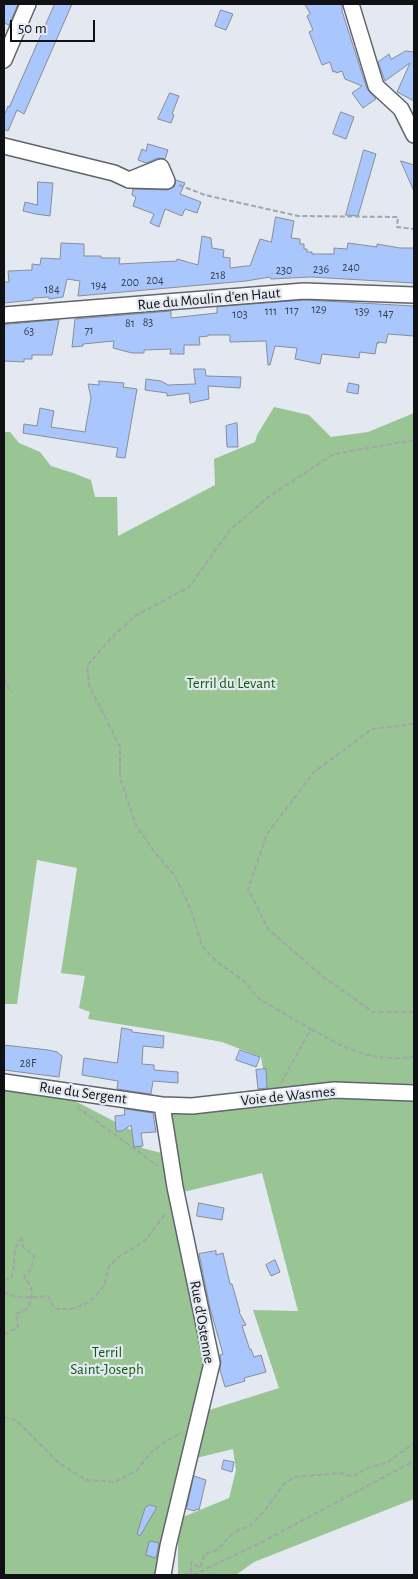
<!DOCTYPE html>
<html>
<head>
<meta charset="utf-8">
<style>
	body { margin:0 }
	#map { position:relative; width:418px; height:1579px; overflow:hidden; background:#e3e8f1; font-family:"Alegreya Sans",sans-serif }
	canvas { display:block }
	.frame { position:absolute; inset:0; border:5px solid #101114; pointer-events:none }
	.scale { position:absolute; left:10px; top:20px; width:85px; height:22px; box-sizing:border-box; border:2px solid #101114; border-top:0; padding-left:6px; font-size:15px; line-height:18px; white-space:nowrap; color:#101114; -webkit-text-stroke:4px #e3e8f1; paint-order:stroke }
</style>
</head>
<body>
<div id="map">
<canvas width="418" height="1579"></canvas>
<div class="frame"></div>
<div class="scale">50 m</div>
</div>
<script>
const c = document.querySelector('canvas').getContext('2d');
c.lineJoin = 'round';
function fillPath(path, color) { c.fillStyle = color; c.fill(path, 'evenodd'); }
function stroke(path, color, width, dash) { c.strokeStyle = color; c.lineWidth = width; c.lineCap = dash ? 'butt' : 'round'; c.setLineDash(dash || []); c.stroke(path); }
function drawText(font, color, halo, rows, align = 'center') {
  c.font = font + ' "Alegreya Sans",sans-serif'; c.lineWidth = 4.5; c.setLineDash([]); c.textBaseline = 'middle'; c.strokeStyle = halo; c.fillStyle = color; for (const [text, x, y, turn = 0] of rows) {
    c.save(); c.translate(x, y); c.rotate((+turn || 0) * Math.PI / 180); c.textAlign = isNaN(turn) ? turn : align; if (halo) c.strokeText(text, 0, 0); c.fillText(text, 0, 0); c.restore();
  }
}
const green = new Path2D(`
	M274,407L309,415L331,437L368,432L414,413V1499L254,1562L236,1575H178V1519L229,1498L236,1470L233,1449L188,1460L164,1575H4V1082L50,1088L133,1131L142,1148L165,1154L162,1105L268,1097L261,1057L222,1042L162,1031L88,1019L90,1012L79,1008L85,976L61,973L77,868L37,860L17,1004H4V432H10L19,443L40,452L51,466L73,473L91,480L95,497H117L118,536L215,485L214,459L255,442L257,435ZM262,1173L298,1311L253,1310L279,1388L200,1413L212,1363L175,1194Z`);
const building = new Path2D(`
	M4,4H18L9,25L4,23Z
	M55,4H72L24,114L17,110L8,131L4,129V116L8,106L9,107Z
	M305,4H342V11L367,89L376,99L363,108L352,93L362,86L345,79L342,71L336,73L335,71L333,72L330,62L322,65L309,32L313,30L307,16L310,14Z
	M221,10L233,14L226,30L215,26Z
	M406,51L414,52V101L397,92L410,63L385,81L378,62L389,54L391,59Z
	M170,93L179,96L172,114L174,115L171,123L158,119Z
	M341,112L354,117L346,139L333,134Z
	M148,144L168,150L165,159L158,158L146,163L138,160L142,149L146,151Z
	M364,150L376,154L358,216L346,215Z
	M401,161L414,165V191Z
	M176,180L185,183L180,194L201,202L197,213L185,209L182,216L165,209L159,227L150,223L154,214L133,206L136,197L132,195L133,189L167,190L174,187Z
	M38,182L53,183L50,216L36,214L23,211L25,202L37,205Z
	M276,217L294,221L291,238L300,239V244H304V249H307V252H312V254H334V248L347,249L348,243L377,247V244L400,248H414V283L311,277L271,279L270,277L246,281L78,296L80,281L67,279L63,297L49,299V297L33,298V300L4,303V282H9L8,271L32,270V264L40,265L41,258L60,259L61,243L84,244V256H101V258H120L119,264L177,261V259L198,265L202,236L211,238L212,248L224,250L223,257L230,258V268L246,266H250L260,239L271,242Z
	M306,300L414,306V336L388,334L386,343L378,342V344L377,343L375,354L360,352L359,358L322,354L320,364L295,359L297,348L275,346L270,365H268L266,341L230,342V335H208V336L199,337L200,345H184V354H170L171,349L144,350V353H132L113,348L114,341L83,344V346L72,347L75,319L171,311V318L217,313V307Z
	M59,320L52,355H32V359H24V362L4,361V325Z
	M194,369H205L206,376L241,377L240,388L208,386L209,399L190,403L189,393L167,396V393L145,390L146,379L161,381L168,385L195,384Z
	M99,381L124,383L123,387L137,389L125,458L116,457L118,448L23,433L24,424L37,426L40,408L54,411L51,427L85,432L91,398L88,384L99,385Z
	M349,383L359,385L358,394L347,392Z
	M237,423L238,447H227L226,426Z
	M122,1028L132,1030V1032L164,1036L163,1048L143,1046L142,1064L154,1065V1070L178,1072V1083L153,1081L151,1094L117,1089L118,1081L82,1075L84,1058L117,1063Z
	M4,1045L48,1050L57,1052L62,1056L59,1077L4,1070Z
	M240,1050L260,1057L256,1067L236,1060Z
	M266,1069L267,1088L258,1089L256,1070Z
	M125,1109L153,1113L156,1132L141,1133L143,1146L134,1147L131,1125L122,1131H116L115,1116L124,1115Z
	M199,1203L224,1208L222,1220L197,1216Z
	M216,1251V1255L223,1253L230,1284H232L240,1312H239L246,1325L242,1326L250,1350L251,1349L254,1357L261,1355L266,1372L244,1378L245,1381L225,1387L220,1370L221,1361L220,1355L223,1354L210,1308L199,1254Z
	M275,1260L280,1272L271,1276L266,1265Z
	M224,1460L234,1462L232,1472L222,1469Z
	M194,1476L206,1480L199,1510L196,1509L195,1511L187,1509Z
	M150,1505L157,1507L140,1536L137,1534L145,1508Z
	M150,1541L159,1543L156,1558L146,1555Z`);
const path = new Path2D(`
	M179,185L205,195L298,216L398,217L397,227L414,229
	M4,678L11,692
	M414,724L372,729L314,772L267,834L248,889L268,929L322,976L373,1012H414
	M311,1029C349,1050 369,1062 414,1057
	M281,1083L311,1029L259,999L243,980L217,962L202,946L191,910L175,876L153,850L136,825L120,778V747L89,685L87,666L110,639L135,616L189,587L230,530L271,495L334,454L414,440
	M77,1107L158,1166
	M4,1280L11,1278L14,1266L15,1249L22,1236L23,1247L34,1256L31,1269L24,1277C34,1290 34,1294 27,1309L16,1314L18,1328L4,1334
	M4,1291C13,1300 36,1297 48,1296L55,1309H72L90,1302L104,1286L109,1266L117,1258L145,1241L166,1213
	M4,1417L16,1420L59,1463L86,1480L115,1482L136,1471L150,1453L168,1440L182,1433
	M184,1575L191,1573V1562L200,1568L205,1554L217,1550L233,1533L251,1525L265,1510L283,1485L294,1477L341,1473L353,1477L365,1469L388,1462L414,1443
	M193,1575L262,1542L414,1461`);
const minor = new Path2D(`
	M351,4L376,86L401,109L414,135
	M4,60L28,4
	M4,146L114,173L129,180L167,181L161,167L129,180
	M4,315L304,291L414,295
	M4,1082L162,1105L192,1106L334,1090L414,1093
	M162,1105L175,1187L212,1363L168,1546L163,1575`);
const numberNames = [
	["240",351,267],
	["236",321,269],
	["230",284,270],
	["218",218,275],
	["204",155,280],
	["200",130,282],
	["194",99,285],
	["184",52,289],
	["129",319,309],
	["117",292,310],
	["111",271,311],
	["139",362,311],
	["147",386,313],
	["103",240,314],
	["83",148,322],
	["81",130,323],
	["71",89,330],
	["63",29,331],
	["28F",28,1063]
];
const streetNames = [
	["Rue du Moulin d'en Haut",209,299,-5],
	["Rue du Sergent",83,1093,8],
	["Voie de Wasmes",288,1096,-6],
	["Rue d'Ostenne",202,1322,80]
];
const parkNames = [
	["Terril du Levant",231,683],
	["Terril",107,1352],
	["Saint-Joseph",107,1369]
];
fillPath(green, '#99c594');
fillPath(building, '#a9c7fd');
stroke(building, '#888d95', 1);
stroke(minor, '#60646c', 18);
stroke(path, '#a1a5ac', 2, [5, 2.5]);
stroke(minor, '#fff', 15);
drawText('12px', '#363e4e', null, numberNames);
drawText('15px', '#101114', '#e3e8f1', streetNames);
drawText('15px', '#105d08', '#e3e8f1', parkNames);
</script>
</body>
</html>
